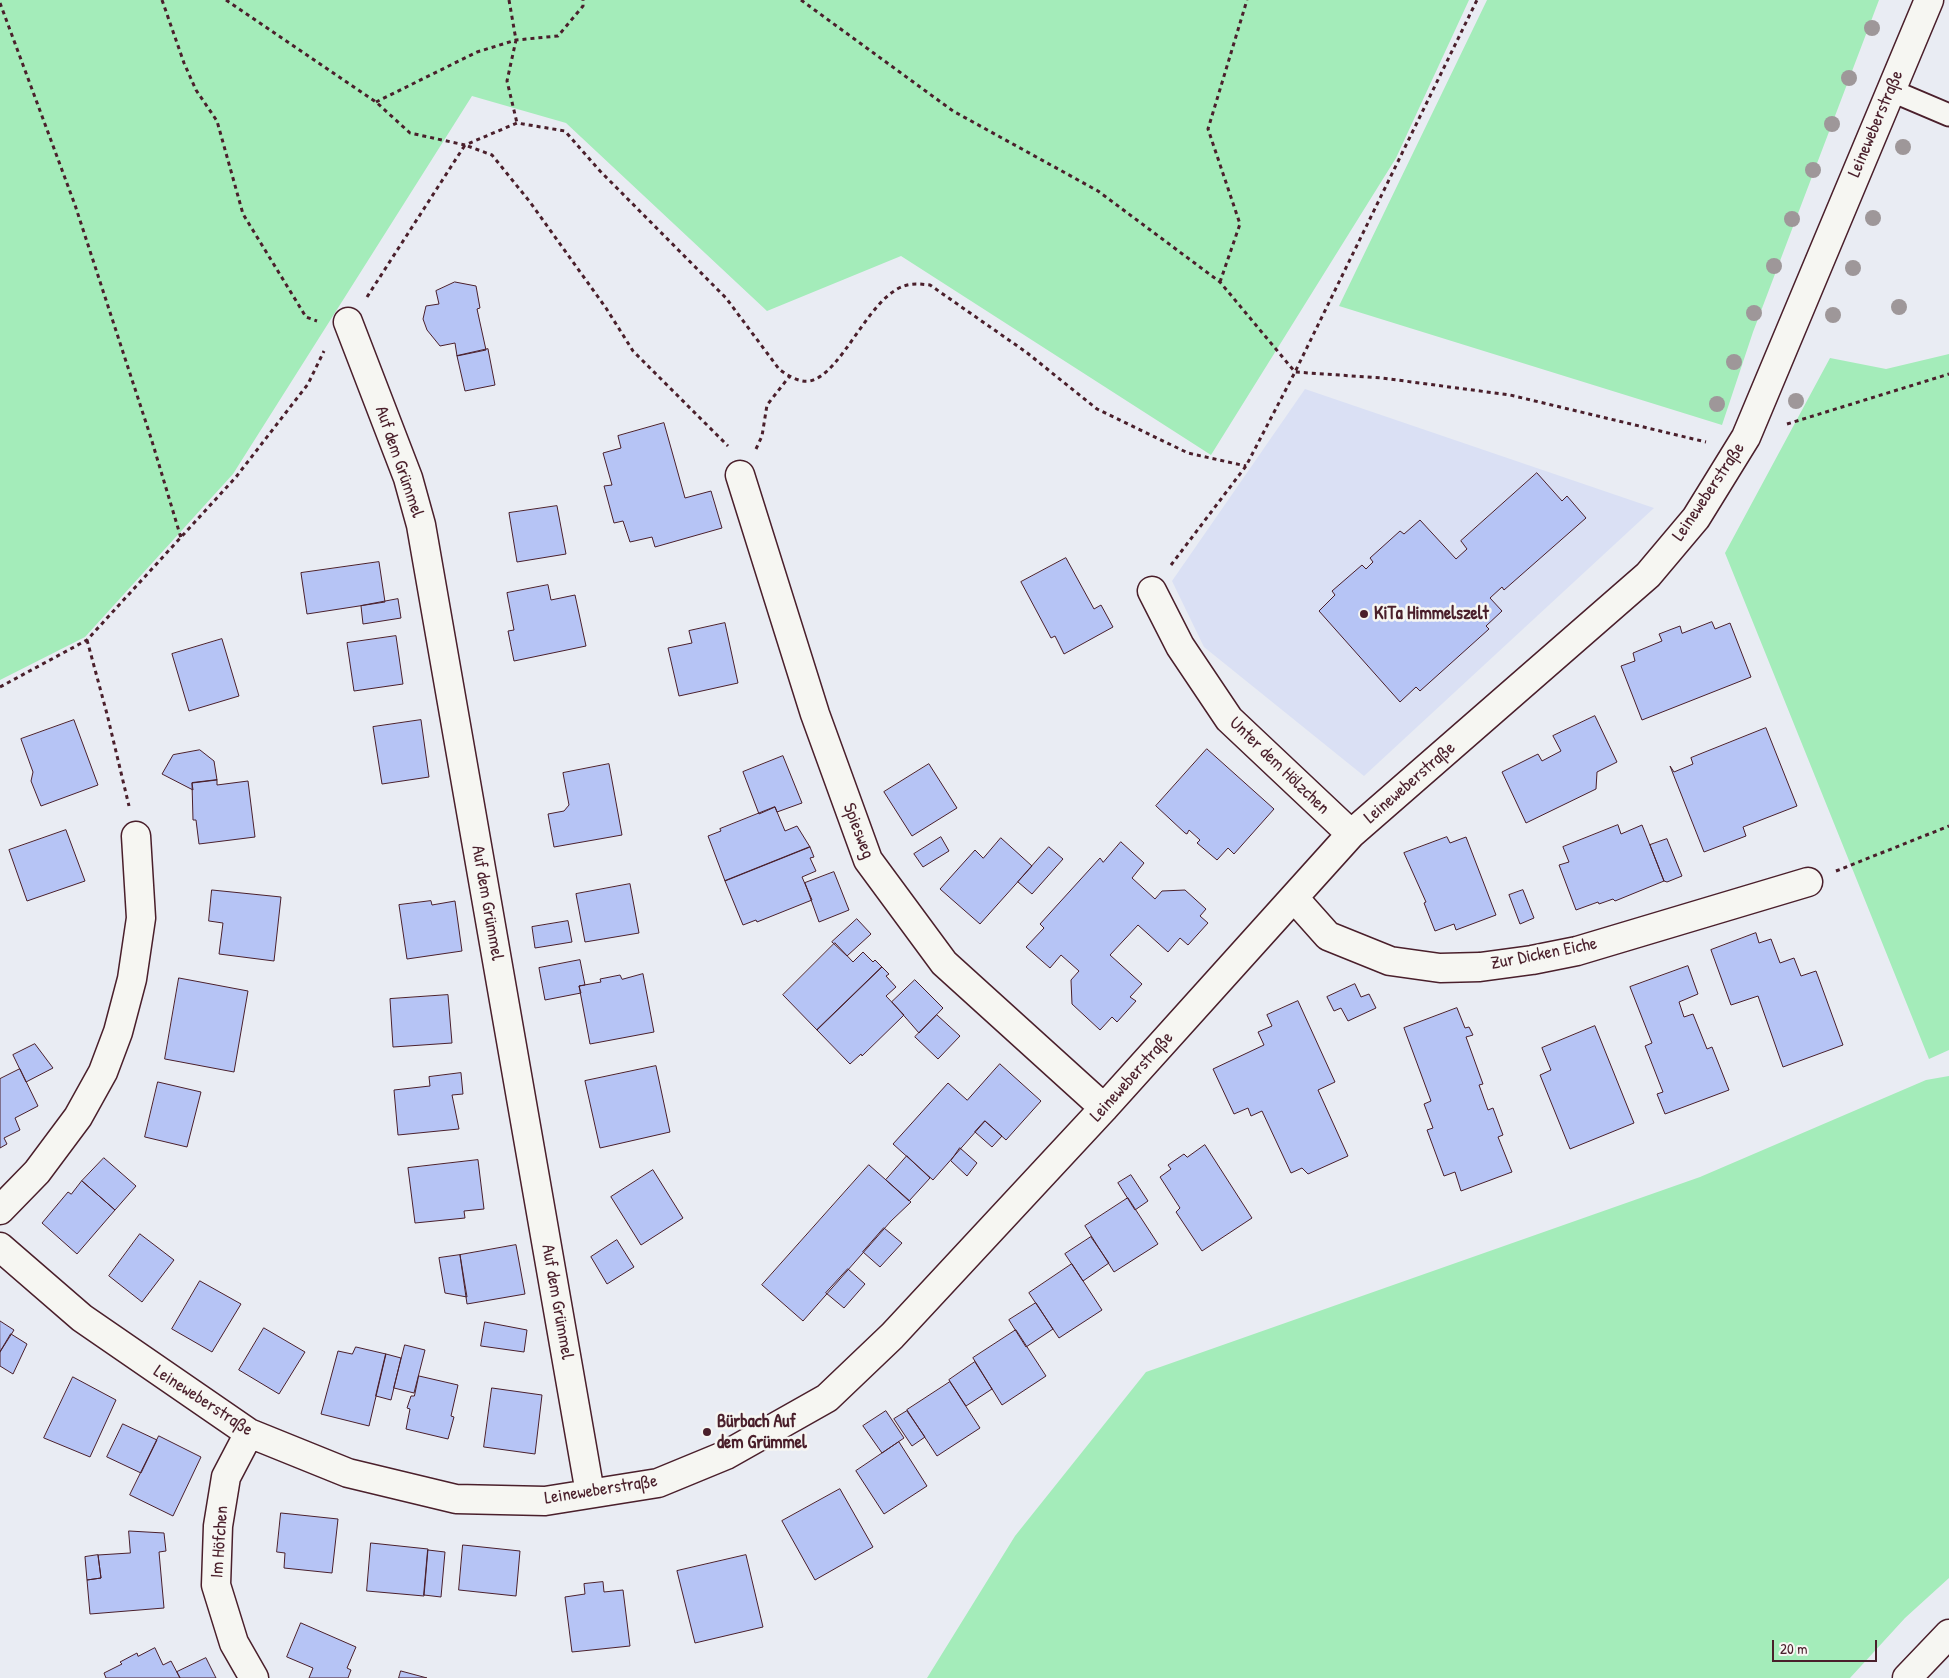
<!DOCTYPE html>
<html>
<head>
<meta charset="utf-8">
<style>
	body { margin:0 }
	#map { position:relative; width:1949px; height:1678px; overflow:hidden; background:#e9ecf3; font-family:"Patrick Hand",sans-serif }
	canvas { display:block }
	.scale { position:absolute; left:1772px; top:1640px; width:105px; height:22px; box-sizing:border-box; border:2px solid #4a1f2b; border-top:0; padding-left:6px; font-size:15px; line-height:18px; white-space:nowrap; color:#4a1f2b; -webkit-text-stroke:4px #f6f6f2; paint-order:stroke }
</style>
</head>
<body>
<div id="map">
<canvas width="1949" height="1678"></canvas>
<div class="scale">20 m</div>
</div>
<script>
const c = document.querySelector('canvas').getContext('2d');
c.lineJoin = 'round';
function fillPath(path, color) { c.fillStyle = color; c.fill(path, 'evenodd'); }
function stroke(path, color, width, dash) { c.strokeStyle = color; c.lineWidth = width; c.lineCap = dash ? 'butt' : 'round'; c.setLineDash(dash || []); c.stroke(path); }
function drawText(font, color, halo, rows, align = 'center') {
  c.font = font + ' "Patrick Hand",sans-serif'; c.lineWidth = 5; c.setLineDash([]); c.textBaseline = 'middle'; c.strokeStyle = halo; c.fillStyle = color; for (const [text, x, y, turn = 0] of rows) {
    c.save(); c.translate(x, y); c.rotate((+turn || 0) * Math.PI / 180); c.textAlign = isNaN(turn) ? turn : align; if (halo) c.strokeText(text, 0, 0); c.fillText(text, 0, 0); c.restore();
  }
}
const built = new Path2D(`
	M1305,389L1654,508L1364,776L1204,647L1172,581Z`);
const green = new Path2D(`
	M0,0H1469L1396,158L1211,455L901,256L767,311L566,123L472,96L233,474L85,637L0,680Z
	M1487,0H1879L1753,332L1722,425L1339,306Z
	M1949,354V1050L1929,1059L1725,553L1830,358L1886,369Z
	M1949,1076V1578L1905,1618L1850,1678H927L1015,1536L1146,1372L1700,1177L1926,1080Z`);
const building = new Path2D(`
	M455,282L476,286L480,308L477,309L486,350L457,356L455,343L440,346L427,330L423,319L426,306L439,304L436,291Z
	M488,349L495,385L465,391L457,356Z
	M664,423L685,498L711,491L722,528L655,547L652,537L630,542L623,521L614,523L604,486L612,485L603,453L621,448L618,436Z
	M1537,473L1562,501L1567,496L1586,518L1504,590L1502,587L1490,598L1502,611L1486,626L1489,629L1420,691L1416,687L1400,702L1319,611L1335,595L1332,591L1362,565L1366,569L1373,562L1370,558L1400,531L1404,534L1420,520L1456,559L1467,549L1461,541Z
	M557,506L566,554L517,562L509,513Z
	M1066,558L1094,609L1101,605L1113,627L1064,654L1055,636L1051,638L1021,582Z
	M379,562L385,602L307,614L301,573Z
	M548,585L551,600L575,595L586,646L514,661L508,631L514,630L507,593Z
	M398,599L401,618L363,624L361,606Z
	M1712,622L1715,629L1730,623L1751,677L1642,720L1621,666L1635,661L1633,653L1662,641L1659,634L1680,626L1682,633Z
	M725,623L738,683L679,696L668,648L692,643L689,631Z
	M396,636L403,684L354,691L347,643Z
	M222,639L239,696L189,711L172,654Z
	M1595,716L1617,762L1597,772L1596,789L1526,823L1502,772L1538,754L1542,761L1561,751L1553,736Z
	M74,720L98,785L41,806L31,781L33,772L21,739Z
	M421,720L429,777L382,784L373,727Z
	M1766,728L1797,806L1743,827L1746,836L1704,852L1670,766L1674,772L1693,764L1691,758Z
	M1207,749L1274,809L1234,854L1228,848L1217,860L1197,843L1200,840L1189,830L1187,834L1185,833L1156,806Z
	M200,750L214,761L217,780L192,783L193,790L162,774L173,755Z
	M783,756L802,803L777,812L775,807L759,814L743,772Z
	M609,764L622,835L554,847L548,814L564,811L569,805L563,773Z
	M929,764L957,808L912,836L884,792Z
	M217,780V785L248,781L255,837L199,844L196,820H193L192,783Z
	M775,807L785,831L797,826L810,847L725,881L708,836L721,831L720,829Z
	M1618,825L1621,834L1642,825L1664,881L1615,901L1613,899L1599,904L1598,902L1576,910L1559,865L1569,862L1563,847Z
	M66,830L85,881L27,901L9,850Z
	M941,837L949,851L923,867L914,854Z
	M1447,837L1450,843L1466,837L1496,915L1456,930L1454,924L1435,931L1424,903L1426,902L1404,853Z
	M1001,838L1032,866L980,924L940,889L975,850L983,858Z
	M1667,839L1682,876L1667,882L1664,881L1650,845Z
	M1121,842L1144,863L1132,878L1155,899L1162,891L1185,890L1206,909L1200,916L1208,923L1188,945L1180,938L1168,952L1138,925L1110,955L1142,984L1130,997L1136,1001L1117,1022L1112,1017L1100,1030L1072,1004L1071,980L1079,971L1061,955L1050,968L1026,947L1044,928L1040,924L1100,858L1103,862Z
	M810,847L814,857L810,858L816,871L802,877L812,900L757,922L756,920L743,925L725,881Z
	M1049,847L1063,859L1032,894L1018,882Z
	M834,872L849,910L819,922L805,883Z
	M630,884L639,933L585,942L576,894Z
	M212,890L281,897L274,961L219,954L223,923L209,921Z
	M1523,890L1534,918L1520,924L1509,895Z
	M431,901L432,905L455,901L462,951L407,959L399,905Z
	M857,919L871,934L847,956L832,942Z
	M568,921L572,942L535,948L532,927Z
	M1756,933L1759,943L1771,939L1780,963L1794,958L1801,976L1816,971L1843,1045L1783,1067L1758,996L1731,1005L1711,950Z
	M835,943L853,962L863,952L873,962L875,960L882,967L817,1030L783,995Z
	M580,960L585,985L579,986L581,993L545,1000L539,968Z
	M1688,966L1698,994L1679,1002L1684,1017L1693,1014L1707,1049L1712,1047L1729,1090L1665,1114L1657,1094L1663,1092L1645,1046L1652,1043L1630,987Z
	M882,967L889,974L886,976L896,987L886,996L904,1015L862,1056L861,1054L850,1064L817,1030Z
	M643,974L654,1032L590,1044L579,986L601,982L600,979L620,975L622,979Z
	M179,978L248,991L234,1072L165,1059Z
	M915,980L943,1008L919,1033L892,1002Z
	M1355,984L1361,997L1369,994L1376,1008L1348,1021L1341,1008L1334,1011L1327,997Z
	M448,995L452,1043L393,1047L390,999Z
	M1298,1001L1335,1082L1318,1090L1348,1156L1308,1174L1302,1168L1291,1173L1262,1111L1251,1116L1248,1108L1234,1114L1213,1069L1264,1045L1258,1032L1272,1026L1267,1015Z
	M1457,1008L1465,1028L1469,1027L1473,1035L1466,1037L1483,1084L1479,1085L1488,1110L1493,1108L1503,1135L1498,1137L1512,1172L1461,1191L1455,1172L1444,1176L1427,1130L1433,1128L1424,1104L1431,1101L1404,1028Z
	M937,1015L960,1036L938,1059L915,1037Z
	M1595,1026L1634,1123L1570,1149L1540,1075L1551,1070L1542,1048Z
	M35,1044L53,1068L26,1082L13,1055Z
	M1000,1064L1041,1101L1006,1140L985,1121L933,1180L893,1144L948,1083L967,1100Z
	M656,1066L670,1132L600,1148L585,1081Z
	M20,1069L38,1106L15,1118L20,1130L4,1138L7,1144L0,1148V1079Z
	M461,1073L463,1094L452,1095L459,1129L398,1135L394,1090L430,1086L429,1077Z
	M158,1082L201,1092L187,1147L145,1137Z
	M985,1121L1002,1136L992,1147L975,1132Z
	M1205,1145L1252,1218L1202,1251L1176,1212L1180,1208L1160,1177L1171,1169L1168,1165L1184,1154L1187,1157Z
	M960,1148L977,1163L967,1176L951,1161Z
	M907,1156L930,1178L909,1201L886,1180Z
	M104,1158L136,1186L115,1210L82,1181Z
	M478,1160L484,1209L464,1211L465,1218L415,1223L408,1168Z
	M869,1165L911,1202L891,1221L803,1321L762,1285Z
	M653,1170L683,1218L641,1245L611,1197Z
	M1131,1175L1148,1201L1135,1210L1118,1183Z
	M82,1181L115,1210L77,1254L42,1223L68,1192L71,1194Z
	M1128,1198L1158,1244L1114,1272L1085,1226Z
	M884,1228L902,1243L880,1267L863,1252Z
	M140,1234L174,1260L142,1302L109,1276Z
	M1091,1237L1109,1263L1083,1281L1065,1254Z
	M617,1240L634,1267L607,1284L591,1257Z
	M516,1245L525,1294L467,1304L460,1255Z
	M460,1255L467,1297L445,1293L439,1258Z
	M1072,1264L1102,1310L1059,1338L1029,1293Z
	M848,1269L865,1284L844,1308L826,1293Z
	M200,1281L241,1304L212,1352L172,1329Z
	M1036,1303L1053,1329L1026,1347L1009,1320Z
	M0,1321L14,1330L0,1352Z
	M485,1322L527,1330L524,1352L481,1346Z
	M264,1328L305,1352L279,1394L239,1370Z
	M1016,1330L1046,1376L1002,1405L973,1358Z
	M11,1334L27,1344L13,1374L0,1366V1352Z
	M405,1345L425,1350L414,1393L394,1388Z
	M356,1347L386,1354L369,1426L321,1414L338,1351L352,1354Z
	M386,1354L401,1358L391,1400L376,1396Z
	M975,1362L992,1389L966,1406L949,1380Z
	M419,1376L458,1385L451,1416L454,1417L448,1439L406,1429L410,1409L407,1408L411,1396H414Z
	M73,1377L116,1400L90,1457L44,1438Z
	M950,1382L980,1428L937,1456L907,1410Z
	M492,1388L542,1395L535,1454L484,1447Z
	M886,1411L904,1438L882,1453L863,1426Z
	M907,1411L925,1437L912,1446L894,1419Z
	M123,1424L157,1440L141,1473L107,1457Z
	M159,1436L201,1457L173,1516L130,1495Z
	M899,1442L927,1486L884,1514L856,1471Z
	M840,1489L873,1547L815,1580L782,1521Z
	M281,1513L338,1519L332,1573L284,1568L285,1553L277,1552Z
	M129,1531L164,1533L166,1551L159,1552L164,1608L90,1614L87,1580L101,1578L98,1555L130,1553Z
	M371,1543L428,1549L424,1596L367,1591Z
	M463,1545L520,1551L516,1596L459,1590Z
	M428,1550L445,1552L441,1597L424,1595Z
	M98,1555L101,1578L87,1580L85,1557Z
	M746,1555L763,1627L695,1643L677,1571Z
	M603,1582L604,1592L623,1590L630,1646L572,1652L565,1597L585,1594L584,1584Z
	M301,1623L356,1647L347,1668L351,1670L348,1678H309L313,1668L287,1657Z
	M155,1648L163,1665L171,1661L180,1678H106L104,1673L122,1664L120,1662L137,1653L138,1656Z
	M206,1658L216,1678H180L177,1672Z
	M401,1671L427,1678H399Z`);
const path = new Path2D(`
	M162,0L184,63L196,90L217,121L243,214L306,317L317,321
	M226,0L376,102L410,133L465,145L517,123L565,131L600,171L726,298L779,369C787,375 799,383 810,381C842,374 868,298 904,286C912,283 921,284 930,285L1026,352L1097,409L1188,453L1246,466
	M509,0L516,40L507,81L517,123
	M801,0L953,111L1098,191L1220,282L1295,372L1382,378L1510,395L1706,442
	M0,3L75,205L151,438L181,538
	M376,102L477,52L516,40L558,36L583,6V0
	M1220,282L1240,224L1208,129L1247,0
	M367,297L465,145L492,155L530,202L606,308L633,351L728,446
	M1787,424L1949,374
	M756,449L762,436L767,405L789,377
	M1171,565L1246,466L1295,372L1477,0
	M87,640L107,714L129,806
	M0,687L87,640L236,477L308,384L324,351
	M1836,871L1949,826`);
const lane = new Path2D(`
	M1890,90L1949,115`);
const street = new Path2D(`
	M348,322L408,478L421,525L590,1493
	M740,475L815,714L868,860L944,963L1104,1108
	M1152,591L1180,646L1229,719L1351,834
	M1295,899L1328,936L1390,961L1440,968L1480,967L1532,960L1577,951L1808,882
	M0,1210L37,1172L78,1117L103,1072L118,1032L132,979L141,918L136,836
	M0,1247L82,1318L249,1433L348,1473L456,1499L545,1501L658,1483L726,1455L827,1398L892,1336L1104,1108L1351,834L1648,575L1696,518L1746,437L1929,0
	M249,1433L226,1477L218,1526L216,1585L234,1643L254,1678`);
const secondary = new Path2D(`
	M1907,1678L1949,1634`);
const trees = [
	[1872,28],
	[1849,78],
	[1832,124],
	[1903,147],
	[1813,170],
	[1873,218],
	[1792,219],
	[1774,266],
	[1853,268],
	[1899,307],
	[1754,313],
	[1833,315],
	[1734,362],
	[1796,401],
	[1717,404]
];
const markers = [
	[1364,614,5,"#4a1f2b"],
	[707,1432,5,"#4a1f2b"]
];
const streetNames = [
	["Leineweberstraße",1876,124,-67],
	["Auf dem Grümmel",399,462,71],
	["Leineweberstraße",1709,492,-56],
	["Unter dem Hölzchen",1279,766,44],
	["Leineweberstraße",1410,783,-41],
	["Spiesweg",858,831,69],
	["Auf dem Grümmel",487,903,80],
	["Zur Dicken Eiche",1544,954,-11],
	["Leineweberstraße",1132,1077,-48],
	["Auf dem Grümmel",557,1302,80],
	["Leineweberstraße",203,1401,33],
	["Leineweberstraße",601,1490,-9],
	["Im Höfchen",220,1542,-86]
];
const poiNames = [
	["KiTa Himmelszelt",1374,614],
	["Bürbach Auf",717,1422],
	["dem Grümmel",717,1443]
];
fillPath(built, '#dae0f4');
fillPath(green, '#a4ecba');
fillPath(building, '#b6c4f5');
stroke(building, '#4a1f2b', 1);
stroke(lane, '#4a1f2b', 25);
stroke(street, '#4a1f2b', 31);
stroke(secondary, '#4a1f2b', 31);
stroke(path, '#4a1f2b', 3, [4, 4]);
stroke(lane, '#f6f6f2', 21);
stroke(street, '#f6f6f2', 28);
stroke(secondary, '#f6f6f2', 28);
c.fillStyle = '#9e9799';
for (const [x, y] of trees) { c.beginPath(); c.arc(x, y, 8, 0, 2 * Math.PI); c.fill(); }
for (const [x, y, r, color] of markers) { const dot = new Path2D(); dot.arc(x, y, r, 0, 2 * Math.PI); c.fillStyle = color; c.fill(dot); stroke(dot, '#f6f6f2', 2); }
drawText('18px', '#4a1f2b', '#f6f6f2', streetNames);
drawText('bold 18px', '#4a1f2b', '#f6f6f2', poiNames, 'left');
</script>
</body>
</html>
